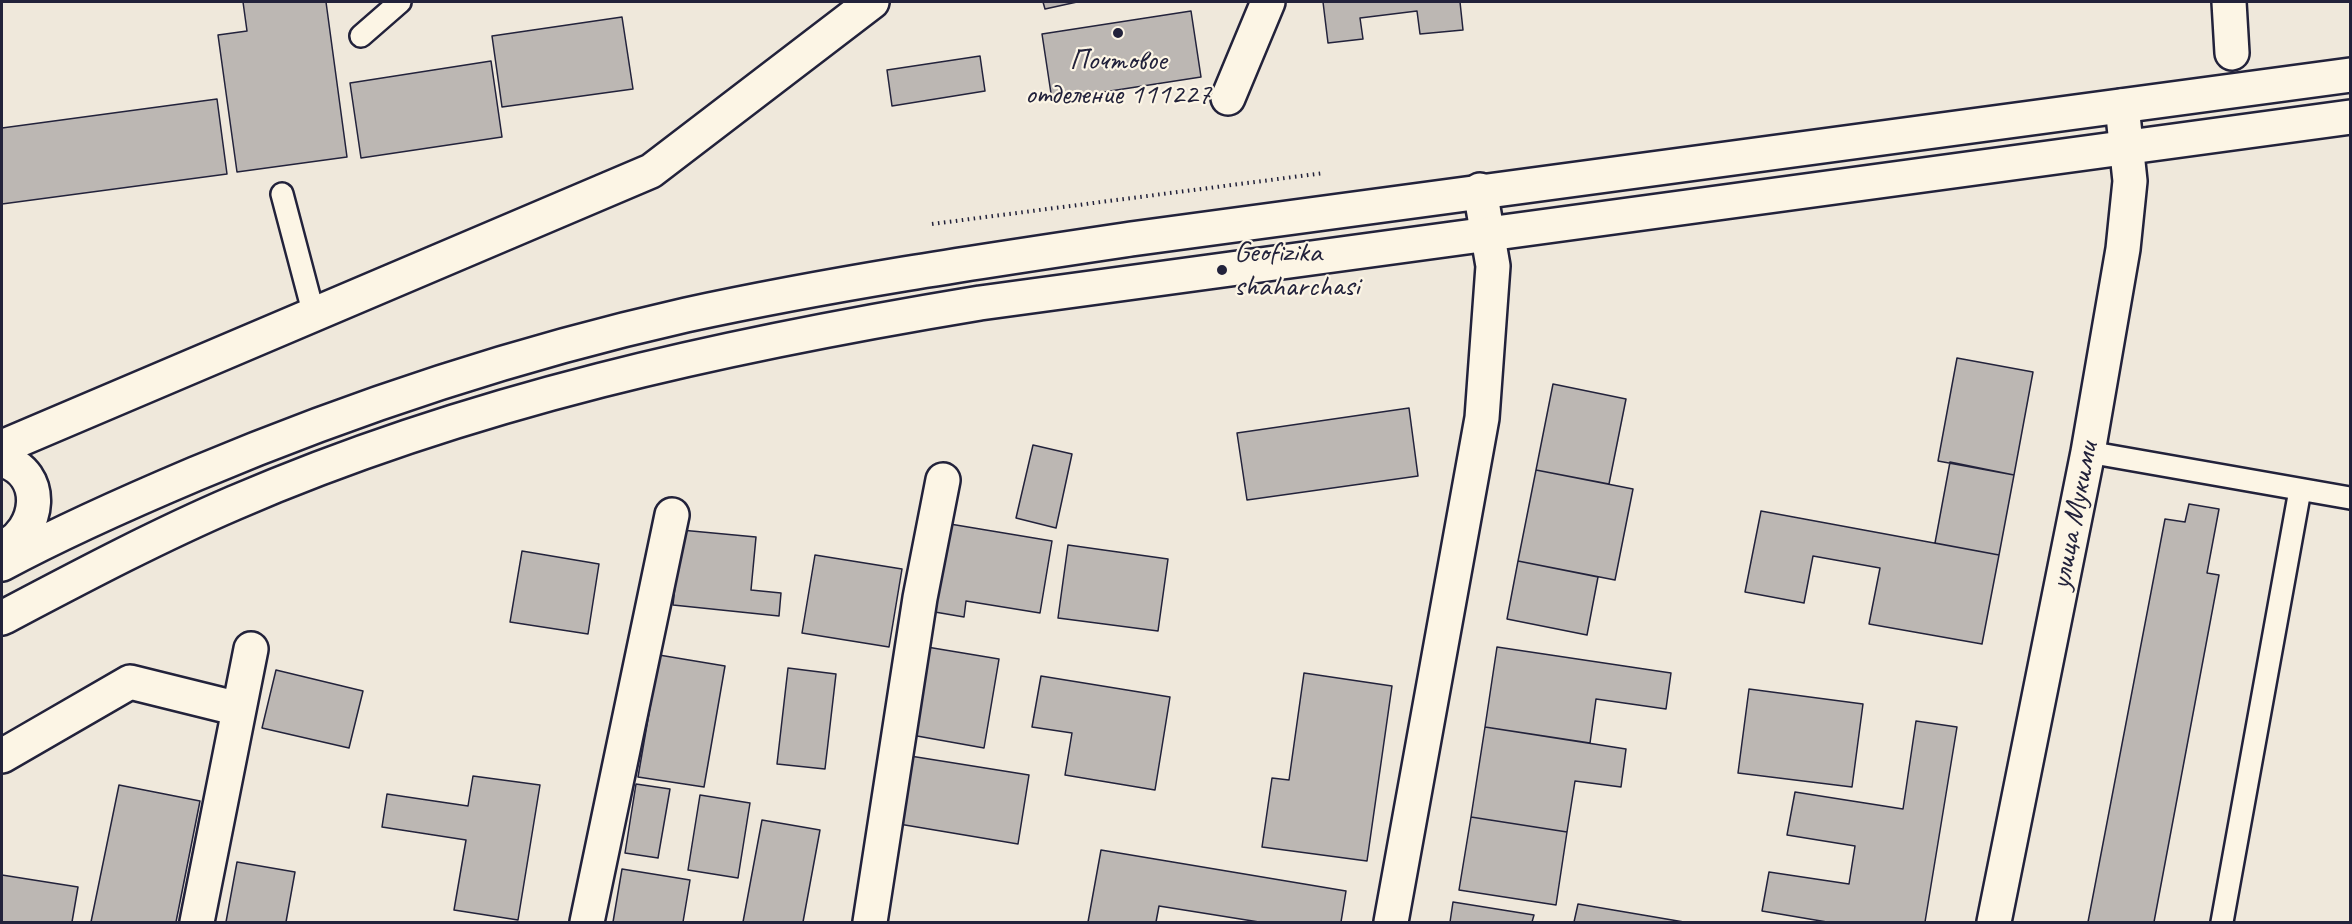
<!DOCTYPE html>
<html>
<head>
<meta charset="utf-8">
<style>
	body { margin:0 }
	#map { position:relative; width:2352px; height:924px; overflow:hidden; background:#efe8db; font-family:Caveat,sans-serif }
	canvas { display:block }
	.frame { position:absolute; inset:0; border:3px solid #22223b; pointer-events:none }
</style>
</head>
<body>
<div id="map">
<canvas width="2352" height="924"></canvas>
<div class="frame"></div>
</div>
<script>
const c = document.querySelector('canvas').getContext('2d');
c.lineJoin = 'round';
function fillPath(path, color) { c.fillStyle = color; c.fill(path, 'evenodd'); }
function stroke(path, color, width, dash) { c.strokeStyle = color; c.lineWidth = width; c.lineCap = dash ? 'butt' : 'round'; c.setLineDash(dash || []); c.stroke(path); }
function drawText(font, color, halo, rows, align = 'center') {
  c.font = font + ' Caveat,sans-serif'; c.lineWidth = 4.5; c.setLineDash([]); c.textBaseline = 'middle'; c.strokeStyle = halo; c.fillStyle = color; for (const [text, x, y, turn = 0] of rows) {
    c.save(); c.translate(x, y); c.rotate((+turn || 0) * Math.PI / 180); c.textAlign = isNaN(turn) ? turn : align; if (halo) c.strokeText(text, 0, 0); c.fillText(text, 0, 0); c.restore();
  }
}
const building = new Path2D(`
	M243,2H326L347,157L237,172L218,35L247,31Z
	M1043,2H1077L1045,9Z
	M1323,2H1460L1463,30L1420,34L1417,11L1360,18L1363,39L1328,43Z
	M1191,11L1201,77L1052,100L1042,34Z
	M622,17L633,89L502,107L492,36Z
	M980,56L985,91L892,106L887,70Z
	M491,61L502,137L361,158L350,83Z
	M217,99L227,174L2,204V128Z
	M1957,358L2033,372L2014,475L1938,461Z
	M1553,384L1626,399L1609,484L1536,470Z
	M1409,408L1418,476L1247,500L1237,433Z
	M1033,445L1072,454L1056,528L1016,518Z
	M1950,462L2014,475L1999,555L1935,543Z
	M1536,470L1633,489L1615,580L1518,561Z
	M2189,504L2219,509L2207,573L2219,575L2154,922H2088L2165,519L2185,522Z
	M1761,511L1999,555L1982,644L1869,624L1880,568L1813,556L1804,603L1745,592Z
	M944,523L1052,541L1040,613L966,601L964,617L929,611Z
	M681,530L756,537L751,590L781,593L779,616L673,605Z
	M1068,545L1168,559L1158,631L1058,618Z
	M522,551L599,564L588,634L510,622Z
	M815,555L902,569L889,647L802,633Z
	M1518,561L1598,577L1587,635L1507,619Z
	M921,646L999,659L984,748L906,734Z
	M1497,647L1671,673L1666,709L1596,699L1590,743L1485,727Z
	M659,655L725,666L704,787L638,777Z
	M788,668L836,674L825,769L777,764Z
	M276,670L363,691L349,748L262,728Z
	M1304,673L1392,686L1367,861L1262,847L1272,778L1289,780Z
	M1041,676L1170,697L1155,790L1065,775L1072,733L1032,727Z
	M1749,689L1863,704L1852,787L1738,773Z
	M1916,721L1957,727L1925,922H1827L1762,911L1769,872L1849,884L1855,846L1787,835L1795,792L1903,809Z
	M1485,727L1626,749L1621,787L1575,781L1567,832L1471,817Z
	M904,755L1029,775L1018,844L893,823Z
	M473,776L540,785L518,920L454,910L466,840L382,827L387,794L468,806Z
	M636,784L670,789L658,858L625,853Z
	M119,785L200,801L176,922H91Z
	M700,795L750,803L738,878L688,870Z
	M1471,817L1567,832L1556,905L1459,890Z
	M762,820L820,830L803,922H743Z
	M1101,850L1346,891L1341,922H1259L1159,906L1156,922H1088Z
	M237,862L295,872L286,922H226Z
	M622,869L690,880L683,922H613Z
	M2,875L78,887L72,922H2Z
	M1453,902L1534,915L1532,922H1450Z
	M1578,904L1684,922H1574Z`);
const path = new Path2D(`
	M932,224L1324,173`);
const lane = new Path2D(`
	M361,36L400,2
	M282,194L314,315
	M2088,452L2350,498
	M2222,922L2300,490`);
const street = new Path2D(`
	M2229,2L2232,53
	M1228,98L1268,2
	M2,447L651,171L872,2
	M2,756L130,682L239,709
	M197,922L251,649
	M587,922L672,515
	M870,922L920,598L943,480
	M1391,922L1482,418L1493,266L1480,190
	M1994,922L2088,452L2123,249L2130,181L2122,106`);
const secondary = new Path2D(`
	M2,460C47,473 41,531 2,548
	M2,564C65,530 129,502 195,474C354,407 518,353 686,315C834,283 983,261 1131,239L2350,75
	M2,618C78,578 155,537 234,503C472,400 726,345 980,303L2350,117`);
const markers = [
	[1118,33,6,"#22223b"],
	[1222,270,6,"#22223b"]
];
const poiNames = [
	["Почтовое",1118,61],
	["отделение 111227",1118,95],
	["Geofizika",1234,253,"left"],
	["shaharchasi",1234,287,"left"]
];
const streetNames = [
	["улица Мукими",2075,516,-79]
];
fillPath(building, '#bcb7b3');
stroke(building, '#22223b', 1.5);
stroke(lane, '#22223b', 26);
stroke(street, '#22223b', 38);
stroke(secondary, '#22223b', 38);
stroke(path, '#22223b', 4, [1.5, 4.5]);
stroke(lane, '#fcf5e5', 21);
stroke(street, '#fcf5e5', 33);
stroke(secondary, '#fcf5e5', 33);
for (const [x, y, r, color] of markers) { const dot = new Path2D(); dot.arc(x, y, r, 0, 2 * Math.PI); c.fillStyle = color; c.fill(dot); stroke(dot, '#fcf5e5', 2); }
drawText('30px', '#22223b', '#fcf5e5', poiNames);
drawText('30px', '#22223b', '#fcf5e5', streetNames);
</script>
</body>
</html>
